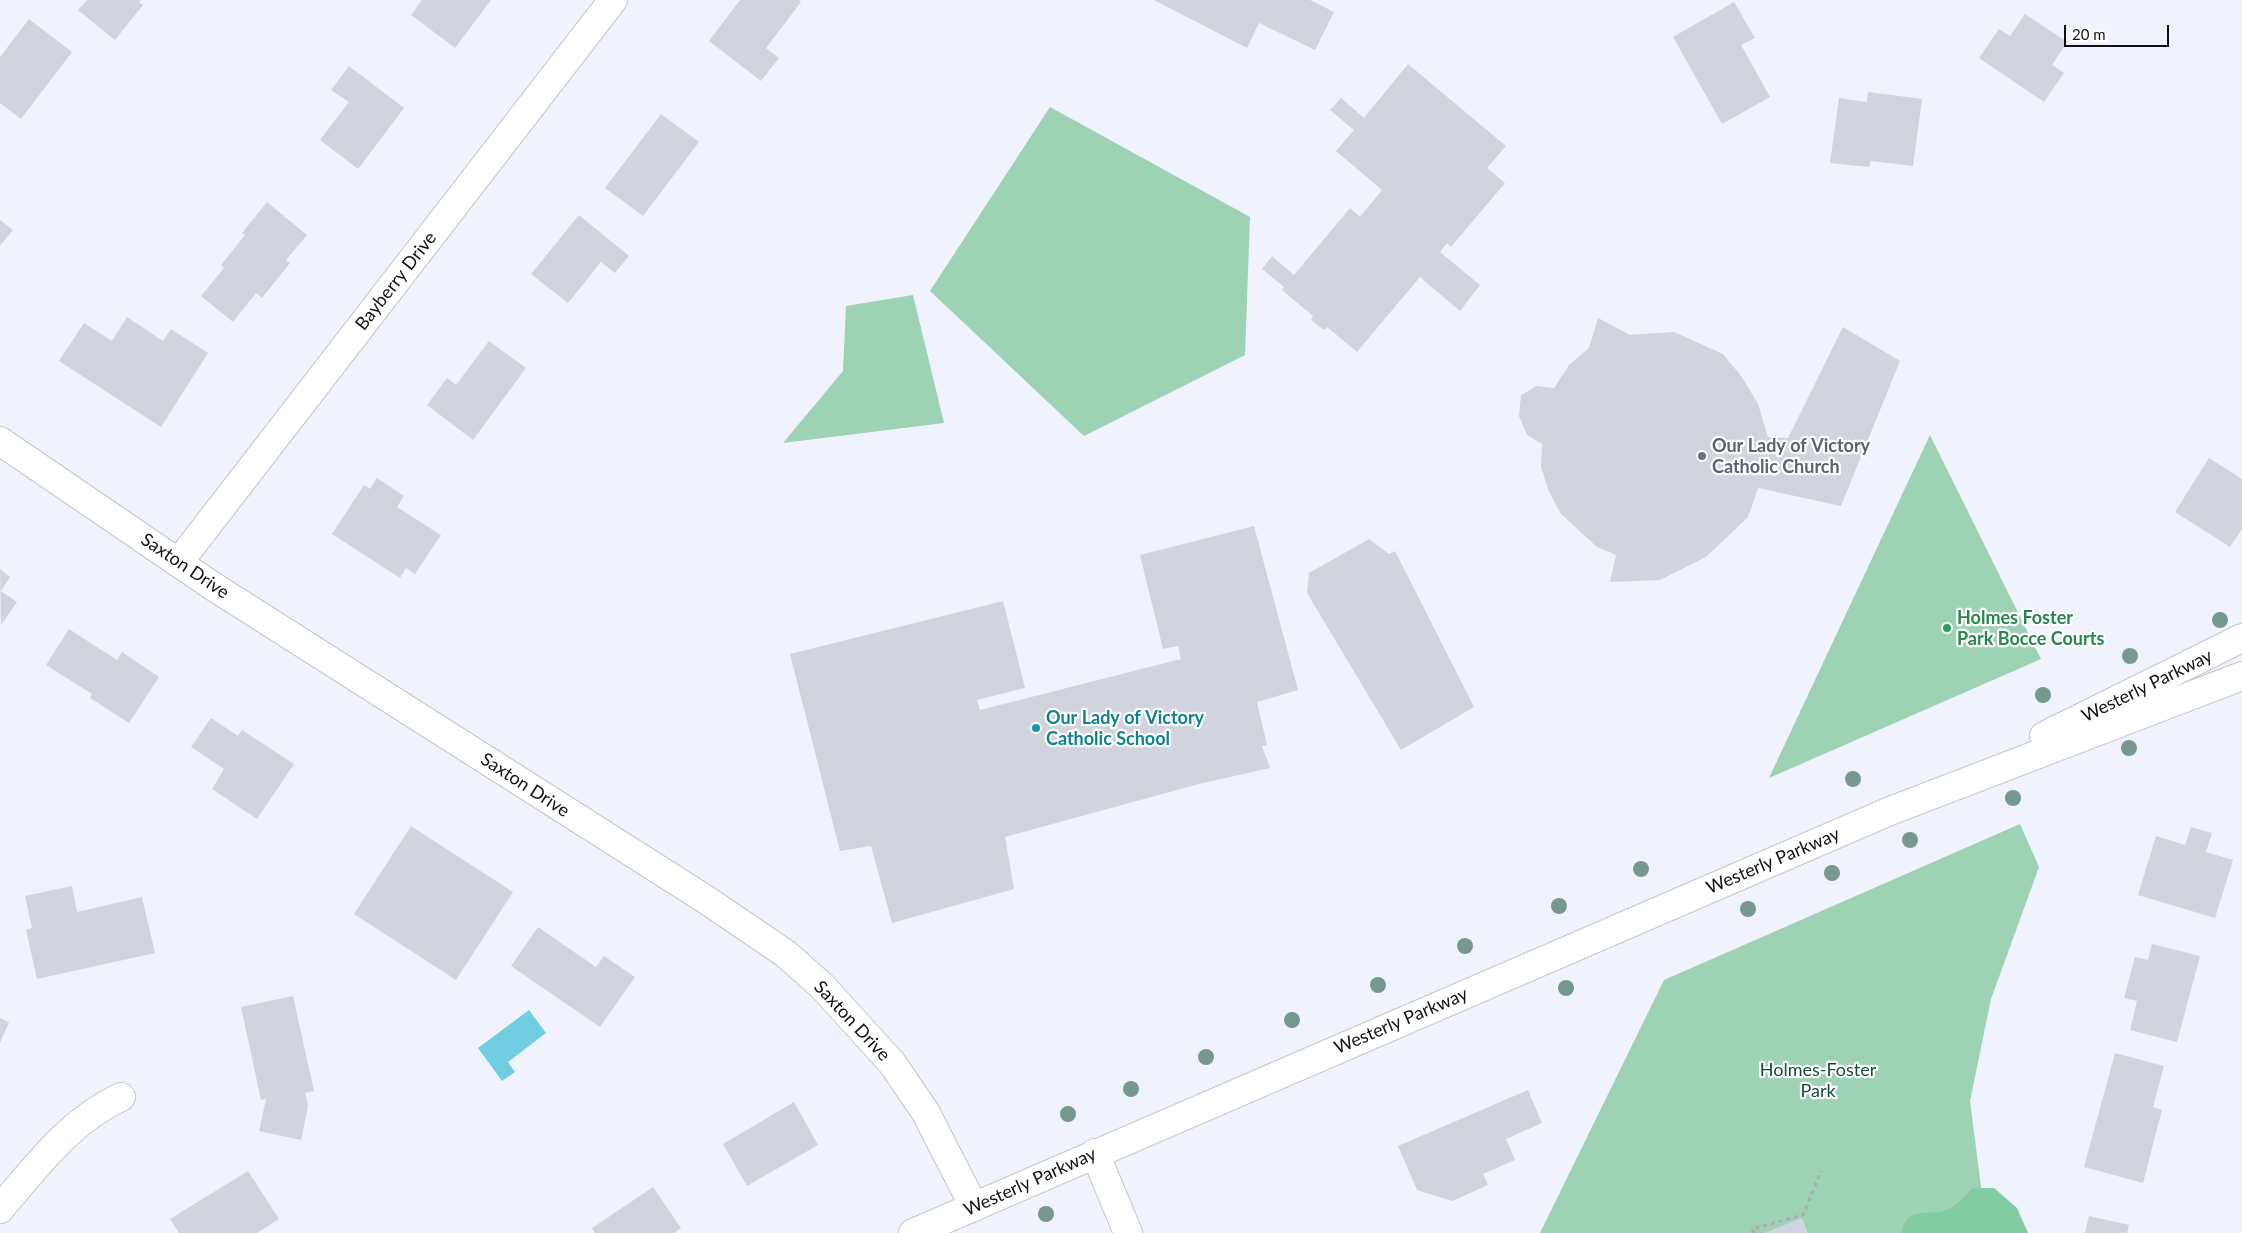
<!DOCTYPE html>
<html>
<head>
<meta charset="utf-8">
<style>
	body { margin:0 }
	#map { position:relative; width:2242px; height:1233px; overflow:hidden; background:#f0f3fc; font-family:Lato,sans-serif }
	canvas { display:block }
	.scale { position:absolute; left:2064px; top:25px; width:105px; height:22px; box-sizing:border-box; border:2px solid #111114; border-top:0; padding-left:6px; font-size:15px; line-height:18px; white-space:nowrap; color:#111114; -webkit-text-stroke:4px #fff; paint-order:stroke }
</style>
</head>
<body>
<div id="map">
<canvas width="2242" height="1233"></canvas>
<div class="scale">20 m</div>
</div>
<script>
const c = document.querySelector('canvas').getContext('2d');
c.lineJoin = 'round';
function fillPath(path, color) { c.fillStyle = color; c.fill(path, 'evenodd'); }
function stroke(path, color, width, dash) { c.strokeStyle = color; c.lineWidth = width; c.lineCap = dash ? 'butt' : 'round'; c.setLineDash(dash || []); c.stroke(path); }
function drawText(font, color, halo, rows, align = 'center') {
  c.font = font + ' Lato,sans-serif'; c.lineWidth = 4.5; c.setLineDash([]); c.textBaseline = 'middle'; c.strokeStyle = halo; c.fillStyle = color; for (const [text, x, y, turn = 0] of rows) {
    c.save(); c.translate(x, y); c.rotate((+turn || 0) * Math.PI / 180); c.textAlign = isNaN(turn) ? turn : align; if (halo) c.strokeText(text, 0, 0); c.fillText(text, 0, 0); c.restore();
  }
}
const green = new Path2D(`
	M1050,107L1250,217L1245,355L1084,436L930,291Z
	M913,295L944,423L783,443L843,371L846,306Z
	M1930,435L2041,659L1769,778Z
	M2020,824L2039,867L1991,999L1970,1101L1987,1233H1540L1664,980Z`);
const forest = new Path2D(`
	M1973,1188H1994L2017,1208L2028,1233H1901C1908,1203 1931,1218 1949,1209C1958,1204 1966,1195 1973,1188Z`);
const water = new Path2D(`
	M529,1010L546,1033L508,1062L515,1072L502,1081L478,1048Z`);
const building = new Path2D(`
	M87,0H141L139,2L143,5L115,40L78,10Z
	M422,0H491L455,48L411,15Z
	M740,0H799L801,2L766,48L779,58L761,81L709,41Z
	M1154,0H1310L1334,12L1315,50L1259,23L1247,48Z
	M1734,2L1755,38L1741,45L1770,97L1722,124L1673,37Z
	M2025,14L2067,42L2052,65L2064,73L2044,102L1979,58L1999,29L2010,36Z
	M29,19L72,52L21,119L0,103V57Z
	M1408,64L1506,146L1487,168L1505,183L1451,247L1447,243L1440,252L1480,285L1460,311L1420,277L1357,352L1327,327L1324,330L1311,320L1313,316L1282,290L1284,287L1262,269L1272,256L1294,275L1350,208L1360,217L1382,190L1336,151L1354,130L1330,110L1341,98L1364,118Z
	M349,66L404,108L358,169L320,140L349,102L331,90Z
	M1868,92L1922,99L1913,166L1871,161L1869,167L1830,163L1839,98L1867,102Z
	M661,114L699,142L643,216L605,188Z
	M267,202L307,235L286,260L290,263L262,298L256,293L233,322L201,296L224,268L221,265L245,235L242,233Z
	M579,215L629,256L615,273L601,262L568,303L531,274Z
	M0,220L13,230L0,246Z
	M127,317L163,341L171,329L208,353L161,427L59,361L84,323L112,341Z
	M1598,318L1630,335L1674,332L1723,354L1742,377L1758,404L1768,437L1788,438L1843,327L1900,361L1841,506L1758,488L1748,517L1706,557L1660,580L1610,582L1616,555L1597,547L1561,514L1549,492L1541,467L1542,444L1527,435L1519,416L1521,395L1537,386L1554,388L1569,365L1589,348Z
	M489,341L526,368L473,440L427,405L447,378L456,385Z
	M2209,458L2242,479V529L2230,547L2175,512Z
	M377,478L404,496L397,507L441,535L415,574L406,568L400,578L332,534L364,485L370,489Z
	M1254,526L1298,690L1257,702L1267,745L1262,746L1270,768L1199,784L1005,837L1014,889L892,923L871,846L840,851L790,654L1003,601L1025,688L977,700L980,710L1181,659L1178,646L1163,649L1140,555Z
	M1369,539L1389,554L1395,551L1474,707L1401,750L1307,593L1309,573Z
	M0,569L10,577L1,591L17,602L1,625Z
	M69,629L117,660L122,652L159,677L129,723L90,698L92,694L46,665Z
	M211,718L238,736L242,730L294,764L257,819L212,789L224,769L191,747Z
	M411,826L513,892L456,980L354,914Z
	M2191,827L2212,833L2206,852L2233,860L2215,918L2138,895L2156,836L2185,845Z
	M72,886L77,912L142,897L155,953L37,979L26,930L32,928L25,896Z
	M538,927L596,967L604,956L635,977L600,1027L511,966Z
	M2152,944L2200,956L2177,1042L2130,1030L2137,1001L2124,998L2135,957L2148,960Z
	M293,996L314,1091L305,1093L308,1106L301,1140L259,1131L266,1099L261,1100L241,1007Z
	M0,1018L9,1022L0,1043Z
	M2115,1053L2164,1066L2153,1107L2162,1110L2143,1183L2084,1167Z
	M1528,1090L1542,1123L1506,1139L1515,1160L1483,1174L1488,1185L1452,1201L1417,1190L1398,1146Z
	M794,1102L818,1145L747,1186L723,1144Z
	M248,1171L279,1219L257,1233H179L170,1219Z
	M653,1187L681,1228L674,1233H595L592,1228Z
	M2089,1216L2129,1225L2127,1233H2085Z
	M1802,1218L1808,1233H1764Z`);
const path = new Path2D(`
	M1754,1233L1752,1229L1803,1215L1821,1171`);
const minor = new Path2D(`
	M0,441L211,585L705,899L786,954L822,986L892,1063L926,1113L974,1207
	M179,562L613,0
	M1095,1153L1128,1233
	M0,1209C36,1167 69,1121 121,1097`);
const secondary = new Path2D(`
	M2044,736L2242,638
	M913,1233L1890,811L2242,676`);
const trees = [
	[2220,620],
	[2130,656],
	[2043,695],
	[2129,748],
	[1853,779],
	[2013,798],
	[1910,840],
	[1641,869],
	[1832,873],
	[1559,906],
	[1748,909],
	[1465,946],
	[1378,985],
	[1566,988],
	[1292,1020],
	[1206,1057],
	[1131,1089],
	[1068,1114],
	[1046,1214]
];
const markers = [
	[1702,456,5,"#6b7280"],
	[1947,628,5,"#2e9e5b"],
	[1036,728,5,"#0f9aa8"]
];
const streetNames = [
	["Bayberry Drive",396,281,-52],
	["Saxton Drive",185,566,34],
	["Westerly Parkway",2147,686,-26],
	["Saxton Drive",525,785,33],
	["Westerly Parkway",1773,861,-23],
	["Saxton Drive",852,1021,47],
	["Westerly Parkway",1401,1021,-23],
	["Westerly Parkway",1030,1182,-24]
];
const worshipNames = [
	["Our Lady of Victory",1712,446],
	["Catholic Church",1712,467]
];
const leisureNames = [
	["Holmes Foster",1957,618],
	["Park Bocce Courts",1957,639]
];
const cultureNames = [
	["Our Lady of Victory",1046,718],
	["Catholic School",1046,739]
];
const parkNames = [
	["Holmes-Foster",1818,1070],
	["Park",1818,1091]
];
fillPath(green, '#9dd2b4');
fillPath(forest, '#82cca4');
fillPath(water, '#71cee2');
fillPath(building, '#d1d4dc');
stroke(minor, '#c4c6ce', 30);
stroke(secondary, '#c4c6ce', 30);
stroke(path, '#aaacb3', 3, [4, 4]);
stroke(minor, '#fff', 28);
stroke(secondary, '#fff', 28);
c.fillStyle = '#77988e';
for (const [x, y] of trees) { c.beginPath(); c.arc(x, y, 8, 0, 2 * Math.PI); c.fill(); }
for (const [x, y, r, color] of markers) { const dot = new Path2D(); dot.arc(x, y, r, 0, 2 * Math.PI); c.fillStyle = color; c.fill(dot); stroke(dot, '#fff', 2); }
drawText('18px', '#111114', '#fff', streetNames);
drawText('bold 18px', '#5b616d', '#fff', worshipNames, 'left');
drawText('bold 18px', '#27864d', '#fff', leisureNames, 'left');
drawText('bold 18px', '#0d838f', '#fff', cultureNames, 'left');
drawText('18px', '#144e34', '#fff', parkNames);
</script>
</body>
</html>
